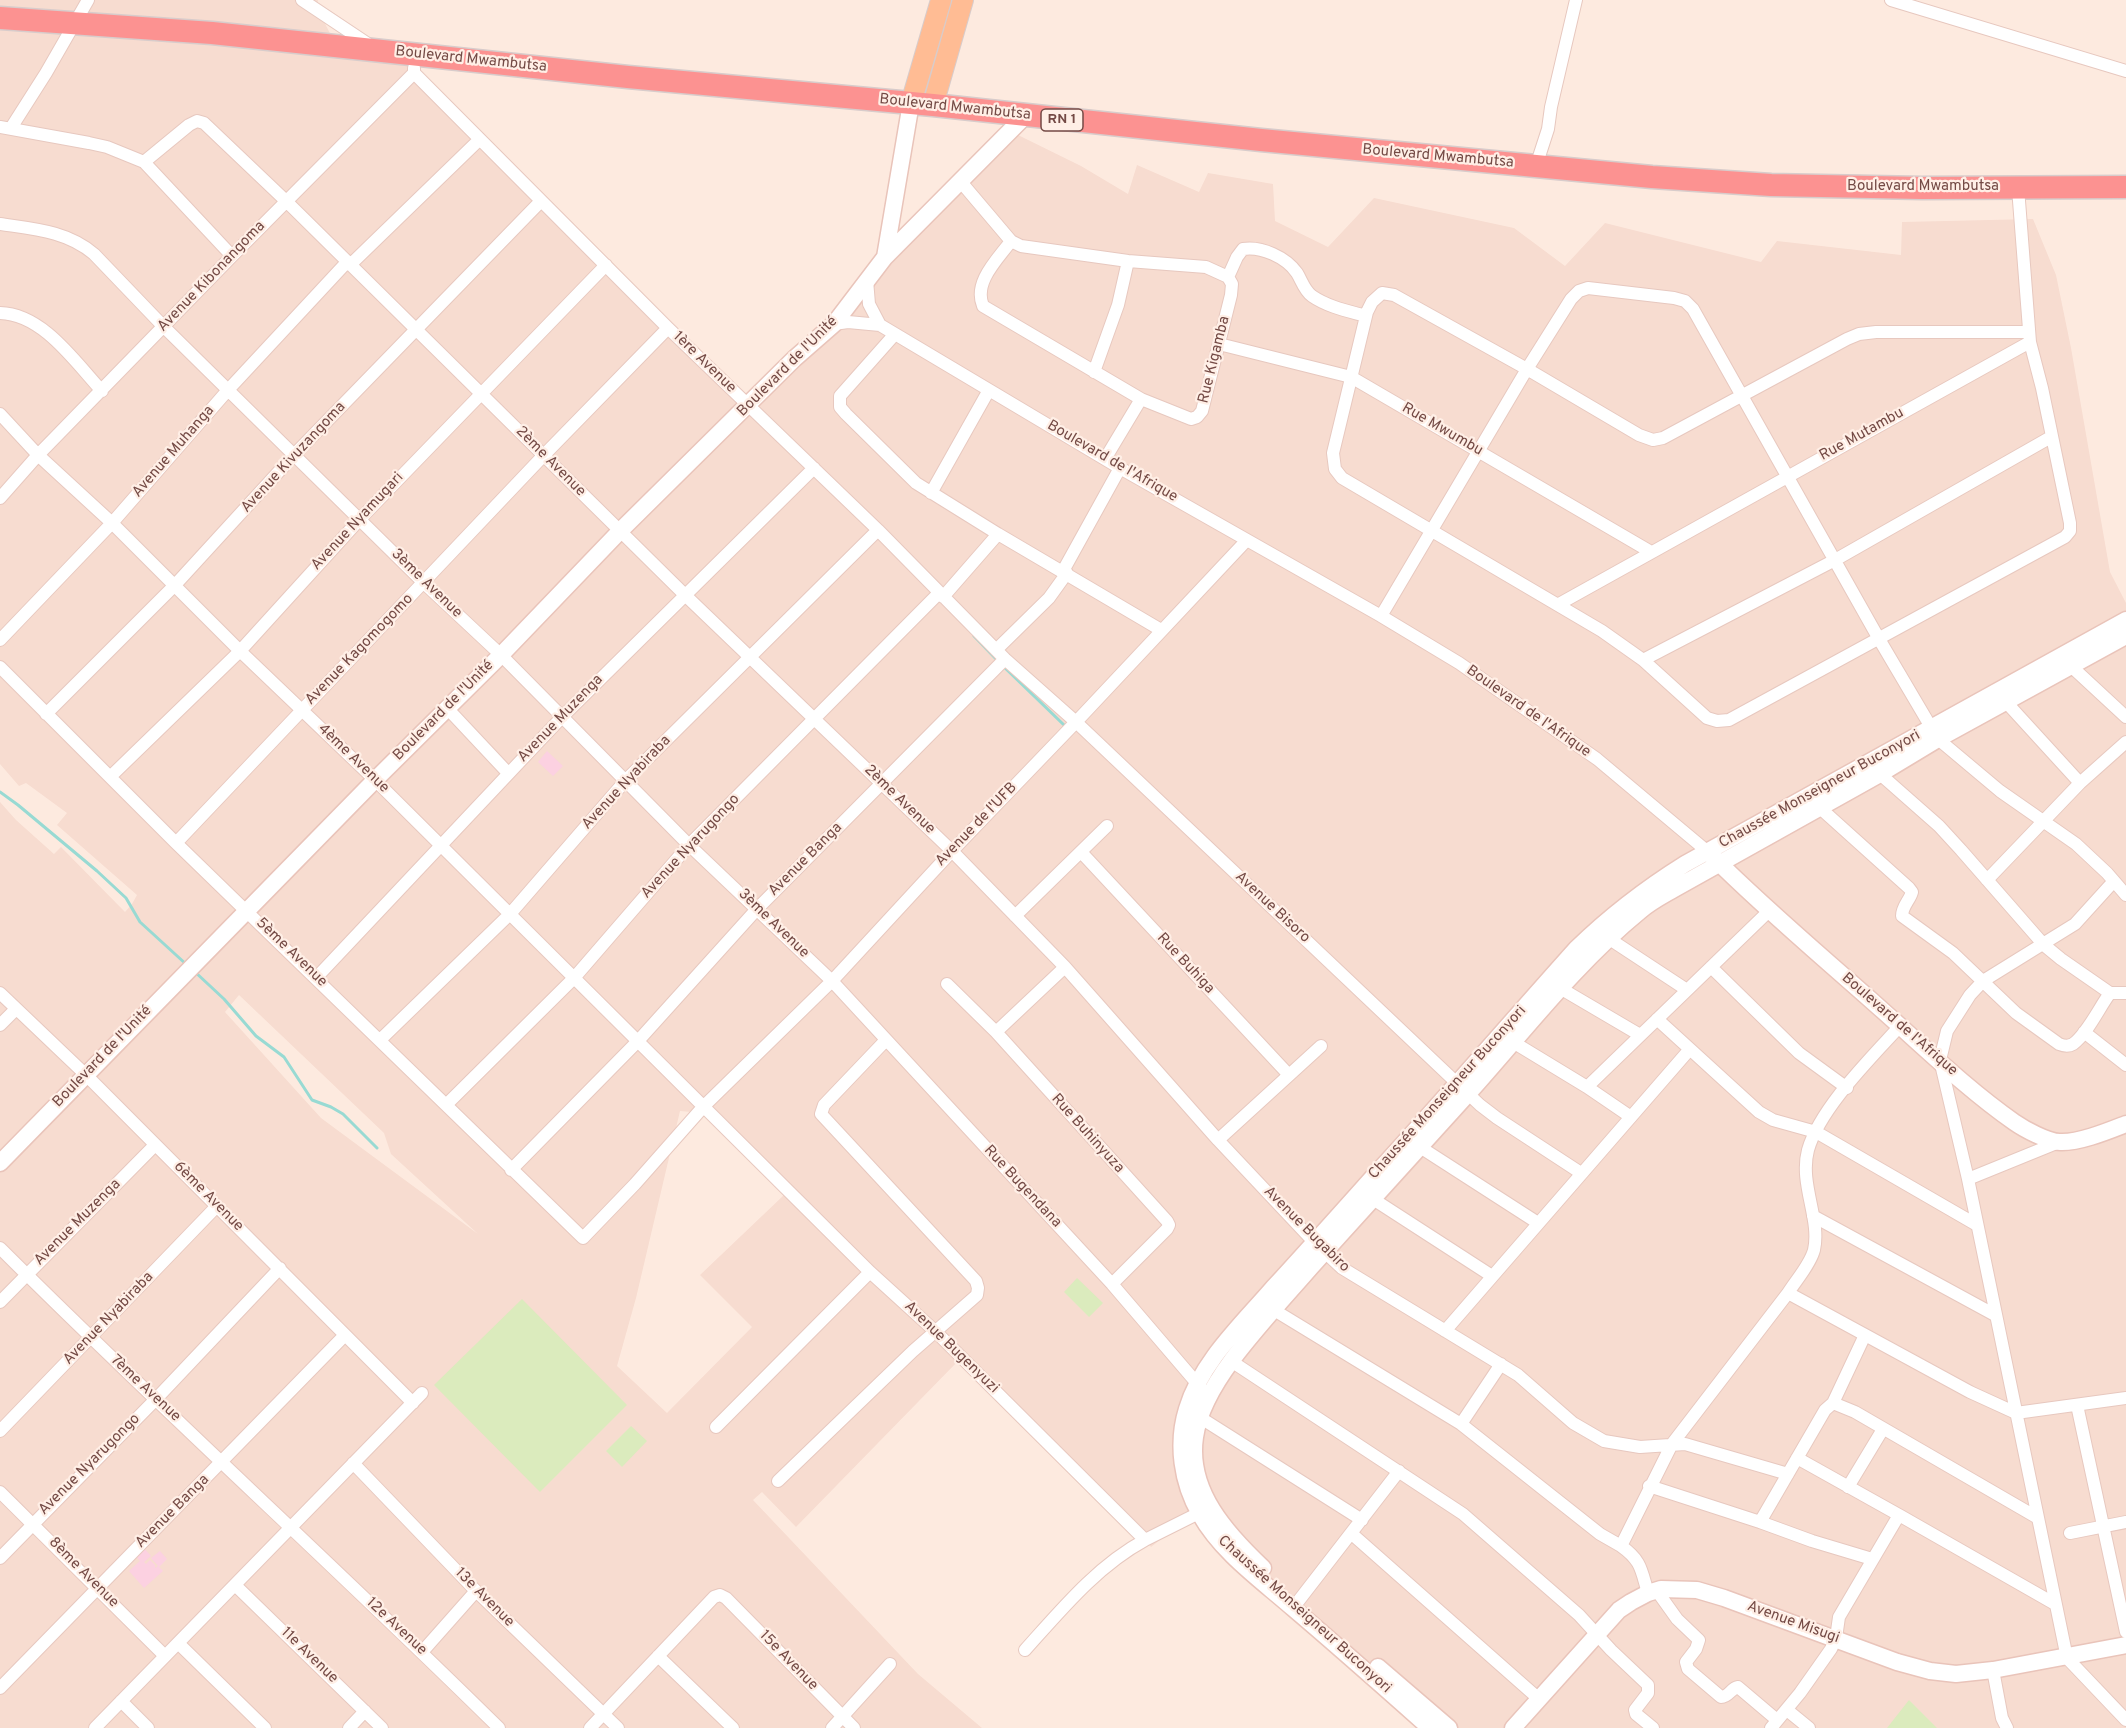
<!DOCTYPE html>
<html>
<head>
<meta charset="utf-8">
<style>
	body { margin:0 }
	canvas { display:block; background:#fdeadf }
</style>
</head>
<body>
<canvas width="2126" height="1728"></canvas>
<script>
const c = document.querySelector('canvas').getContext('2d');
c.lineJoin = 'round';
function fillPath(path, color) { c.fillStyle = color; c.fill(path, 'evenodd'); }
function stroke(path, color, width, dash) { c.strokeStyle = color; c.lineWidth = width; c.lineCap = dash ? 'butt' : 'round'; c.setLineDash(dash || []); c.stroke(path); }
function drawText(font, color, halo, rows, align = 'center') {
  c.font = font + ' Overpass,sans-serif'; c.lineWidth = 4.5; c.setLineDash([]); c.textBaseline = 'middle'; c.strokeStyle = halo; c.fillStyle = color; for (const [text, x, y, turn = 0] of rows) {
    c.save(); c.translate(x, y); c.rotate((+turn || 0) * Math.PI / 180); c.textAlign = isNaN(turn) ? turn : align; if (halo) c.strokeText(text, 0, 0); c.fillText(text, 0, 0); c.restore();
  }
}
const residential = new Path2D(`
	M0,0H318L317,8L336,45L414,54V73L748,406L961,182L1018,135L1081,166L1128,194L1137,165L1199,192L1208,173L1273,184L1275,221L1328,247L1374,198L1514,228L1565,266L1605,223L1761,262L1777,241L1901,255L1902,222L2033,219L2056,275L2071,348L2110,572L2126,603V1728H1435L1274,1586L1208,1514L1175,1528L1151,1547L1097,1485L959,1360L796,1527L762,1492L753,1500L918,1674L982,1728H0V802L16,820L54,854L61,847L125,912L132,904L137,895L57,825L67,813L26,783L19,786L0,764ZM239,995L384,1133L391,1154L478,1234L321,1118L225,1012ZM680,1111L704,1113L784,1195L700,1275L752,1327L667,1413L617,1366L636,1298Z`);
const medical = new Path2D(`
	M547,751L563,766L553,776L538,762Z
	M142,1546L151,1556L144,1562L146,1564L150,1560L155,1565V1568L158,1566L151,1558L160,1551L167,1559L159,1567L163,1571L144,1588L129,1571L140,1561L133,1553Z`);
const green = new Path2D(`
	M1077,1278L1103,1303L1089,1317L1064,1292Z
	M522,1299L627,1405L540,1492L434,1385Z
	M631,1426L647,1441L622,1467L606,1451Z
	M1909,1700L1937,1728H1887Z`);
const stream = new Path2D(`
	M974,636L998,661
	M1003,666L1064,725
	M0,792L18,805L97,871L126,898L140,922L187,965
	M194,971L224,999L256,1036L284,1057L312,1100L331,1107L343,1114L377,1148`);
const street = new Path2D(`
	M302,0L371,46
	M1891,0L2126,71
	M414,73L668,328L878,530L1005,659L1076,722L1480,1105L1497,1118L1581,1173
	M0,127L89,143L107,147L144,162L232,256
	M11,128L46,73L88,0
	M144,162L189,125L197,121L204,123L286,201L685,595L952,851L1065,967L1218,1140L1314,1242L1342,1268L1518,1375L1573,1423L1604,1441L1640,1447L1685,1444L1788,1474
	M1536,166L1548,129L1551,107L1576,0
	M961,182L1011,241L1021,246L1128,261L1206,267L1228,277
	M0,224C34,229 67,231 94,254L164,327L424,583L501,655L689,845L832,981L1112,1284L1201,1388
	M1011,241C998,259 973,282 983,306L1141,399L1191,419L1197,417L1202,411L1231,295L1232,284L1228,277
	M350,265L479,140
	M1228,277L1237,257L1243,249C1261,246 1286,257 1297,273C1302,281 1304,290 1312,296C1328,307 1348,311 1366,316
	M867,280L869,304L880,325
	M0,313C43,314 75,362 102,391
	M834,324L848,322L880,325L1120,468L1381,616L1459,663L1597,759L1708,852
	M2029,332H1876L1859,334L1847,339L1663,438L1653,440L1639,435L1527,369L1394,295L1382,293L1372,302L1367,312L1333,453L1335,469L1342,478L1602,631L1643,660L1707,718L1717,721L1729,720L2065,537L2070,531V523L2042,388L2030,342
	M895,334L840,396V407L846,414L916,483L998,534L1161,630
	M1219,344L1351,377L1651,552
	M1094,372L1118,305L1128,261
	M0,414L38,455L112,523L240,651L375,780L870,1272L936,1332L1145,1540L1207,1509
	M1105,459L1141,399
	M931,493L989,390
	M0,498L38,455L232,256L414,73V68
	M1063,571L1120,468
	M943,597L998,534
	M1559,604L2030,342L2018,188
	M1381,616L1527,369L1571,299L1579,291L1588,288L1674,298L1685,301L1693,309L1879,639L1938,739L2000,791L2076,844L2107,873L2126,895
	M0,640L112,523L228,390L347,262
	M996,650L1049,598L1067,573
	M1643,660L1835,560L2051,437
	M0,667L176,843L583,1238L635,1184L704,1106L832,981L952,851L1076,722L1246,541
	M2072,667L2126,717
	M2006,702L2080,783
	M447,708L508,773
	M46,714L175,585L294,455L541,201
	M1880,774L1939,826L1961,850L2044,945L2061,959L2110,993H2126
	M110,777L240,651L360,519L606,265
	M1819,807L1909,888L1912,892C1910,900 1902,906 1902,916L1953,953L2016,1013L2059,1044C2064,1046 2068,1047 2073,1044C2087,1034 2099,1008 2110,993
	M176,843L544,455L668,328
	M1081,852L1289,1075
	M1987,880L2080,783L2126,742
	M2114,881L2075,924L1983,981L1970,995L1947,1031L1940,1060L1968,1179L2067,1658L2126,1720
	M1015,916L1107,826
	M1608,938L1687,990
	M1711,967L1799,1053L1847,1088
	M316,978L562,717L814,468
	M947,984L996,1032L1167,1221L1169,1225L1167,1229L1112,1284
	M1560,988L1640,1035
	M0,993L86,1075L413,1403
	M1657,1019L1759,1112L1773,1120L1816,1132L1977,1225
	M0,1025L16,1009
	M996,1032L1065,967
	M2084,1032L2126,1065
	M380,1040L510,914L626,780L878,530
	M1513,1042L1587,1087L1631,1117
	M1587,1087L1770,910
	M446,1105L574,978L689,845L939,593
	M1218,1140L1321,1046
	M1420,1147L1538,1223
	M511,1170L638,1041L757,909L1005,659
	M1968,1179L2059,1142
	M1373,1199L1492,1276
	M1813,1216L1995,1315
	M0,1248C163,1411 335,1566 499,1728
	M1788,1293C1796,1280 1810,1265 1814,1250C1821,1219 1799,1184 1808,1150C1820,1108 1871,1058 1900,1026
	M0,1302L155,1145
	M1274,1310L1461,1424L1600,1534L1621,1546
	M1445,1331L1690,1049
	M1231,1361L1463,1514L1579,1615L1611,1650L1648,1685V1693L1635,1710L1636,1714L1653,1728
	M1833,1403L1865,1335
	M2077,1405L2126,1632
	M1193,1413L1362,1520
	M1461,1424L1501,1364
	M716,1427L870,1272
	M0,1431L217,1206
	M1797,1458L1899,1515
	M353,1463L476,1591L618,1728
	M778,1481L913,1351L977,1295L978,1288L976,1281L821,1114L824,1105L886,1040
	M1649,1486L1760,1522
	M1848,1487L1883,1429
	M0,1492L165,1656
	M2070,1533L2126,1522
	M1352,1534L1539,1699
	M0,1558L156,1399L280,1268
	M1872,1559L1812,1541L1760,1522L1825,1410L1833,1403L1855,1412L2038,1518
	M235,1585L382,1728
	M1657,1591L1677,1619L1699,1640L1696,1649L1686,1662L1688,1669L1721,1697C1729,1697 1731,1688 1738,1687L1777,1720
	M1648,1593C1641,1570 1642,1561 1621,1546L1672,1444L1788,1293L1970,1392L2016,1413L2126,1398
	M1293,1608L1399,1471
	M178,1643L265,1728
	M1025,1650C1061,1610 1097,1566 1145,1540
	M422,1652L476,1591
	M658,1656L733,1728
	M1993,1670L2002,1718L2007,1728
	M0,1688L345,1335
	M121,1701L148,1728
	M1787,1710L1809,1728
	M95,1728L422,1393
	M349,1728L365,1711
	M590,1728L714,1597L720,1595L726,1598L854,1728
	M832,1728L890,1664
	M1771,1728L1800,1693L1831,1649L1836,1638L1839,1617L1899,1515L2055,1604`);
const secondary = new Path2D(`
	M885,257L911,103
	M1712,856C1766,910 1825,959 1882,1010C1925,1048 1967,1089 2014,1122C2024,1129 2048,1142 2060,1142C2079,1143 2108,1131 2126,1124
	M0,1163L375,780L501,655L620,531L794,359L834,324L885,257L1025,116
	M1263,1568C1227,1534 1187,1491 1195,1437C1199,1409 1215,1383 1232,1360C1256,1328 1284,1298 1311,1267C1362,1210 1415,1153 1466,1096C1523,1033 1574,965 1640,911C1650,902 1662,896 1674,889L1880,774L1938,739L2126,636
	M1378,1667L1449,1728
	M1430,1728C1385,1688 1340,1648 1294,1609C1261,1580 1222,1553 1200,1514C1182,1483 1176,1444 1187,1409C1201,1362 1242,1324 1273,1288C1307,1251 1340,1214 1373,1177C1442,1102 1508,1025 1576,949C1610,916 1645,889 1685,864L2126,620
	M1513,1728L1619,1610L1631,1602L1648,1593L1661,1589L1697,1590L1724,1598L1897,1662L1930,1671L1956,1674L1993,1670L2126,1645`);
const primary = new Path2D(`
	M911,103L941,0
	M933,105L963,0`);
const highway = new Path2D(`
	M0,18L212,33L628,77L933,105L1261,140L1652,177L1771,185L1922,188L2126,187`);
const shields = [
	[1062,120,42]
];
const shieldNames = [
	["RN 1",1062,120]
];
const streetNames = [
	["Boulevard Mwambutsa",471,60,6],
	["Boulevard Mwambutsa",955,108,6],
	["Boulevard Mwambutsa",1438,157,5],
	["Boulevard Mwambutsa",1923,187],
	["Avenue Kibonangoma",212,277,-46],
	["Rue Kigamba",1215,360,-76],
	["1ère Avenue",704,363,44],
	["Boulevard de l'Unité",788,367,-45],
	["Rue Mwumbu",1442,430,30],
	["Rue Mutambu",1862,435,-29],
	["Avenue Muhanga",174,452,-49],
	["Avenue Kivuzangoma",294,458,-47],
	["2ème Avenue",550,462,45],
	["Boulevard de l'Afrique",1112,462,30],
	["Avenue Nyamugari",358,522,-47],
	["3ème Avenue",426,584,44],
	["Avenue Kagomogomo",360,650,-46],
	["Boulevard de l'Unité",444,711,-45],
	["Boulevard de l'Afrique",1528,712,35],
	["Avenue Muzenga",561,719,-46],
	["4ème Avenue",353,759,44],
	["Avenue Nyabiraba",627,783,-47],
	["Chaussée Monseigneur Buconyori",1820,790,-29],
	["2ème Avenue",899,800,44],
	["Avenue de l'UFB",977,825,-46],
	["Avenue Nyarugongo",691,847,-47],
	["Avenue Banga",806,860,-45],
	["Avenue Bisoro",1272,908,43],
	["3ème Avenue",773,924,44],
	["5ème Avenue",291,953,44],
	["Rue Buhiga",1185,964,47],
	["Boulevard de l'Afrique",1899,1025,41],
	["Boulevard de l'Unité",103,1057,-46],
	["Chaussée Monseigneur Buconyori",1448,1093,-48],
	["Rue Buhinyuza",1087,1134,48],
	["Rue Bugendana",1022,1187,47],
	["6ème Avenue",208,1197,45],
	["Avenue Muzenga",78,1223,-45],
	["Avenue Bugabiro",1306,1230,45],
	["Avenue Nyabiraba",109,1319,-46],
	["Avenue Bugenyuzi",951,1348,44],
	["7ème Avenue",145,1389,43],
	["Avenue Nyarugongo",90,1465,-45],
	["Avenue Banga",173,1512,-45],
	["8ème Avenue",83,1573,45],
	["13e Avenue",484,1598,45],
	["Chaussée Monseigneur Buconyori",1304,1615,42],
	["Avenue Misugi",1793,1623,20],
	["12e Avenue",396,1627,43],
	["11e Avenue",309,1656,44],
	["15e Avenue",788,1661,46]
];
fillPath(residential, '#f7dcd0');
fillPath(medical, '#fcd1e1');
fillPath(green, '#dbebbd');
stroke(stream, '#98dad3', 3);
stroke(street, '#e7c8bf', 14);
stroke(secondary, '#e9c4ba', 19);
stroke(primary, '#d8cccb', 22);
stroke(highway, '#d8cccb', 25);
stroke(street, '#fff', 12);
stroke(secondary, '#fff', 16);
stroke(primary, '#ffbc94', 20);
stroke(highway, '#fc9291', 22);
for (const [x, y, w] of shields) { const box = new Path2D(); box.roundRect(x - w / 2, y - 11, w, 22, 4.5); c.fillStyle = '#ffefe6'; c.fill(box); stroke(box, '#744a45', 1.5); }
drawText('bold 14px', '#744a45', null, shieldNames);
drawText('15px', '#744a45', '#ffefe6', streetNames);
</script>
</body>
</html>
